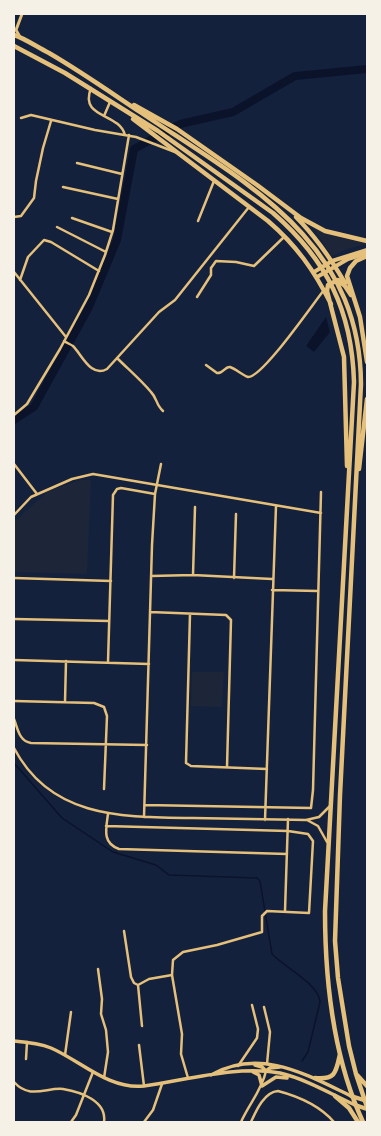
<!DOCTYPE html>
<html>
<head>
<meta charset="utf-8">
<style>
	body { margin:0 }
	#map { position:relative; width:381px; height:1136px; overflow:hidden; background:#14213d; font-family:"PT Sans Narrow",sans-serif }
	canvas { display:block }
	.frame { position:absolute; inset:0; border:15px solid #f6f1e7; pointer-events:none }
</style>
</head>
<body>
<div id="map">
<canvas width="381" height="1136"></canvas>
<div class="frame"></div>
</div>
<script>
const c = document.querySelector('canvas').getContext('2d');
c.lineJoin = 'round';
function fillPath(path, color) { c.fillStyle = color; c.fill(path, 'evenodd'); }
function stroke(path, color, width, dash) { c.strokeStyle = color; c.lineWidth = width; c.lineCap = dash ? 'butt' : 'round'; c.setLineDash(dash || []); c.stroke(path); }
const green = new Path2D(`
	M314,229L367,243V244L350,248L332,256Z
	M80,480H91L87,574L14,572V522L48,491Z
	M192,672H224L222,707L191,706Z`);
const water = new Path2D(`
	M326,317L330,332L314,352L306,346Z`);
const stream = new Path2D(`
	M14,763L62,818L113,852L156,865L169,875L257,878L260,881L272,954C284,967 319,984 320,1002L308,1052L302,1061`);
const river = new Path2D(`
	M14,420L34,407L89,307L117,240L134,149L180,124L233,112L295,76L367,69`);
const minor = new Path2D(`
	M91,88C79,119 119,112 125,135
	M104,116L110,102
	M21,118L31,115L95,130L136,137L175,152
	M77,163L122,174
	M63,187L118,199
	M14,217L21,216L34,198L36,181L43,148L51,121
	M72,218L112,232
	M198,221L214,181
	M57,227L106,252
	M14,272L66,337
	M20,280L28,257L44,240L51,242L99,271
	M197,297L211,275V268L216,261L236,262L254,266L285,236
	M64,341C67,343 70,344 73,346C82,355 91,378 107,369L159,312L175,300L249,207
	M117,358C128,369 141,380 151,392C157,398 156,405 163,411
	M206,365L217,373C223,374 225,366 230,367C236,369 242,375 248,377C262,378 312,305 324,290
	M14,415L27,404L60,349L89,295L105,255L113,230L129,135
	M14,464L37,494
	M14,515L31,497L72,479L93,474L321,513
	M193,575L195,507
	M151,576L193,575L272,579
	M14,578L111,581
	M234,578L236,514
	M272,590L318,591
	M150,612L226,615L231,620L227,767
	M190,614L186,763L191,766L267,769
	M14,619L109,621
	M14,660L149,664
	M108,662L113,495L117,489L121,488L155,494
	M14,701L94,703L104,707L107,716L104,789
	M65,702L66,661
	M14,719C18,729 19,741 31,743L147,745
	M14,748C51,819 124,817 193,818C231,819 268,819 306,820L319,817L331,805
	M145,805L311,808L313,790L321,492
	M108,814C106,829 102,843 119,849L287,854
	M144,817L152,545L155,494L161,464
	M265,820L276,506
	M307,820L318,826L327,842
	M106,826L288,831L308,834L313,841L309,913L267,911L262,916V932L217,945L183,952L173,960L172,975L182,1034L181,1054L188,1078
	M285,911L288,819
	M124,931L131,977L134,983L138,985
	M98,969L102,999L101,1014L106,1030L108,1052L104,1078
	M264,1007L270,1032L267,1064
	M142,1026L138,985L149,979L172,975
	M139,1045L144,1086
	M65,1055L71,1012
	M26,1059L27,1042
	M238,1066L257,1038L258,1029L252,1005
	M14,1082C30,1100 47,1087 63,1089C81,1092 107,1101 104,1122
	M71,1122L76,1115L93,1072
	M144,1122L153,1110L162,1084
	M241,1122C249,1104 262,1090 266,1071
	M251,1122C256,1111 264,1092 278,1091C297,1096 320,1106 334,1122`);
const tertiary = new Path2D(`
	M20,37L16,30L22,14`);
const secondary = new Path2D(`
	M14,1041C27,1042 39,1043 51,1048C81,1061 109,1090 144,1086C187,1080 237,1065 280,1073C306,1079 331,1094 355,1105
	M255,1065L262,1067L266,1071
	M266,1071L270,1068L280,1067
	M253,1072L259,1075L262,1086
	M211,1075C260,1047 307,1075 351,1096
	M262,1086L276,1077L287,1078`);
const primary = new Path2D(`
	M314,272L332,261L367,250
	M317,277L348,259L367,253
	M351,1096L367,1101
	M355,1105L367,1109`);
const trunk = new Path2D(`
	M14,35C26,39 37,47 49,53C80,71 110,92 140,112C246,183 360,240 361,384L340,795L335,941L338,978L349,1046L356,1074L367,1107
	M14,46L65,73L158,131L273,213C327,260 352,311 354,382L325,911C325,982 333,1057 363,1122
	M134,105L177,129L257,185L301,218L325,231L367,241
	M133,119L268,221C296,245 314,270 331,304
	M296,217C316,237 331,259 345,283
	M367,256L356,261L350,268L347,276L360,317L367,362
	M347,466L344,357L327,291L328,285L338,280L345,286L351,295
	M359,469L367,399
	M357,1075L367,1086
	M315,1078C336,1080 336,1072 340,1054
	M335,1096L349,1108L358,1122`);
fillPath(green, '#1d2539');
fillPath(water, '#0b132b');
stroke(stream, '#0b132b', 1.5);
stroke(river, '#0b132b', 8);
stroke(minor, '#e5c07b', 2.5);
stroke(tertiary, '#e5c07b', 3);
stroke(secondary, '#e5c07b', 3.5);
stroke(primary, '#e5c07b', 4);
stroke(trunk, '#e5c07b', 4.5);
</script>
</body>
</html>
